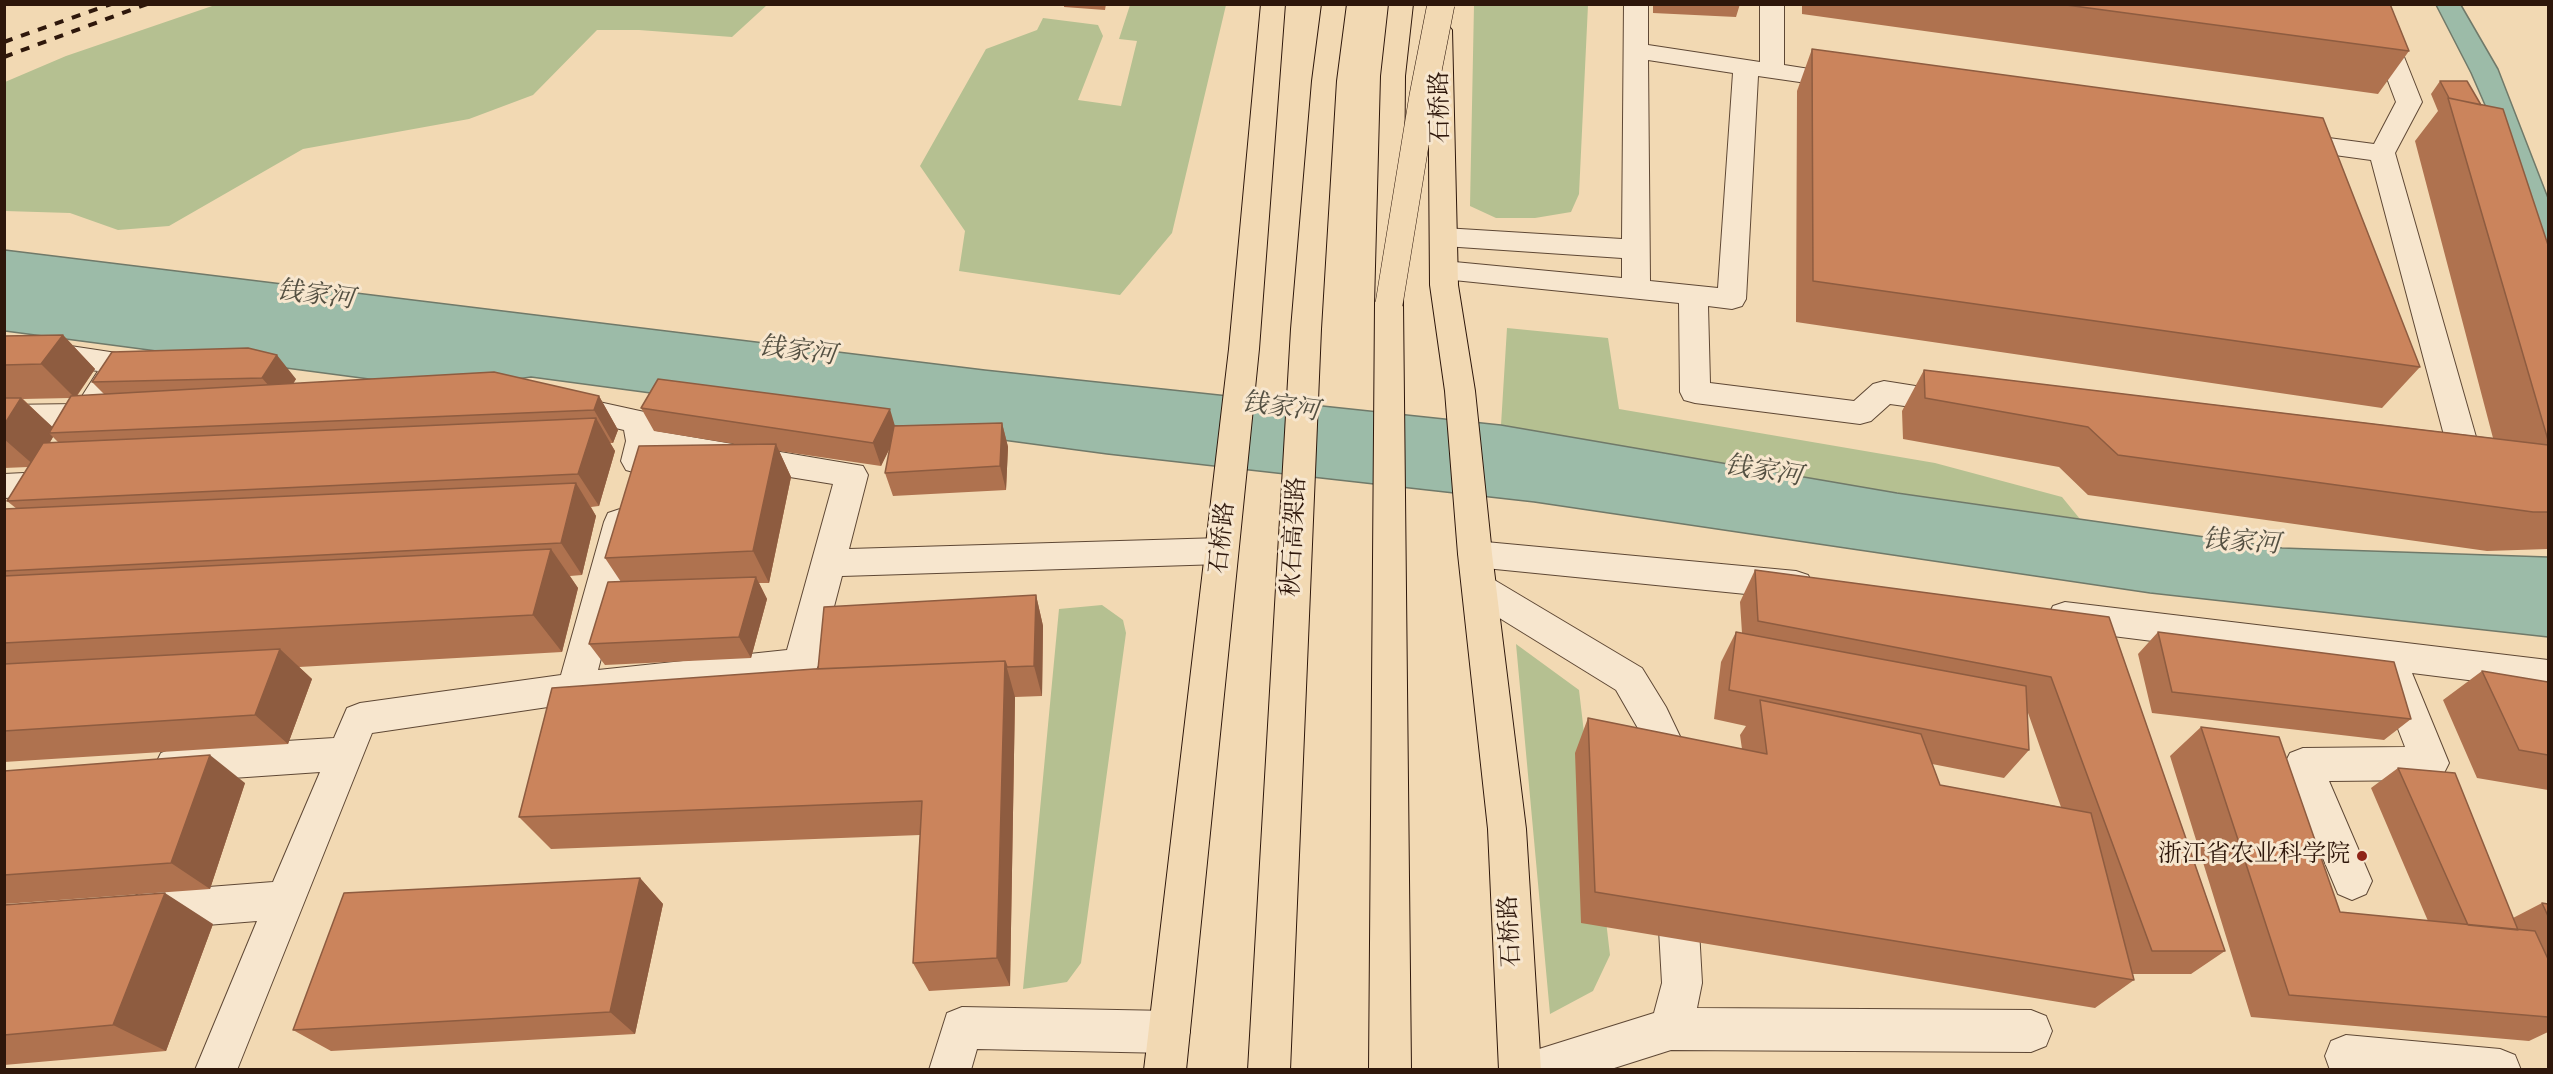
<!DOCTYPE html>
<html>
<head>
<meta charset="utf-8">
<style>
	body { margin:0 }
	#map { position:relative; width:2553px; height:1074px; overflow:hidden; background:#f2d9b3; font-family:"IM FELL DW Pica",serif }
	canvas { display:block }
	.frame { position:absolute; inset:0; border:6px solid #2e170b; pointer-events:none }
</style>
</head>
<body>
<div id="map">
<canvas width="2553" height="1074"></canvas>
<div class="frame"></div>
</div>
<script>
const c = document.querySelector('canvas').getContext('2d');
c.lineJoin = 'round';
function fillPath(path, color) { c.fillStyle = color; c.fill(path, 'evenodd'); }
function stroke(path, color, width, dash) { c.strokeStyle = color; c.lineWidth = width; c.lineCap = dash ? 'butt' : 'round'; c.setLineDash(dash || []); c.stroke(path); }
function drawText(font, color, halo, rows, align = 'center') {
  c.font = font + ' "IM FELL DW Pica","Noto Serif SC",serif'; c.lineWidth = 6; c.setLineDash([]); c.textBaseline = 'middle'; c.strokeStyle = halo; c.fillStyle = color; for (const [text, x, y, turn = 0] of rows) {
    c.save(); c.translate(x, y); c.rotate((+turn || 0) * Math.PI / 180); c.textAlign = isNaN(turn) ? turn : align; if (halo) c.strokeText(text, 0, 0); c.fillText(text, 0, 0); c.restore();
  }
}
const green = new Path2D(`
	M218,4H767V5L732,37L639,30H597L533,95L469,119L303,149L169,226L118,230L70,213L5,211V82L66,56Z
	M1130,5H1226L1172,233L1120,295L959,271L965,231L920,166L986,49L1037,30L1043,18L1098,25L1103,36L1078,100L1121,106L1137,41L1119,39Z
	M1474,5H1588L1579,194L1571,212L1535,218H1496L1470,206Z
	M1507,328L1608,338L1619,409L1935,463L2062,497L2080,519L1897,493L1501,425Z
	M1102,605L1123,620L1126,633L1081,963L1067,982L1023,989L1059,609Z
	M1516,644L1579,690L1610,955L1593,991L1550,1014Z`);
const water = new Path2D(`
	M2436,5H2461L2498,69L2548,198V293L2492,121L2471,73Z
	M5,250L985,370L1501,425L1897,493L2282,548L2548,557V637L2150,593L1534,502L1107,454L531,377L445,389L5,331Z`);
const minor = new Path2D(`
	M1624,4H1648V45L1760,62V4H1784V65L1848,75L1857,77L1860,82L1857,87L1848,89L1758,76L1746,299L1742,306L1732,309L1708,306L1710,383L1854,401L1873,384L1884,381L1966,394L1970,402L1966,410L1955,413L1890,404L1871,421L1860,424L1695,403L1684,400L1680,392L1679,303L1434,278L1430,271L1434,264L1444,261L1622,278V258L1444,246L1434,244L1430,237L1434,230L1444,228L1622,239ZM1648,60L1733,73L1718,288L1650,281Z
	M2359,4H2383L2422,102L2395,153L2478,444C2468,462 2440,478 2421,472L2416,463L2421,454L2445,439L2371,160L2291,149L2282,147L2278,141L2282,135L2291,133L2374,144L2396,102Z
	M44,342L130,355L134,363L107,407L114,409L118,417L114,425L103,429L94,428L87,439L76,443L65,439L60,431L63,427L4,429V405L77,404L98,371L44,364L4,365V343Z
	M567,395L649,413L656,431L863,466L868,475L849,549L1221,538L1233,542L1238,551L1233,560L1221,564L842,576L819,664L813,675L801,679L575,703L372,733L237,1070H195L257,921L144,930L130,924L124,911L130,898L144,892L273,882L320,772L174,782L161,777L155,765L161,753L174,748L334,738L347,708L360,703L561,675L604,522L608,513L620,509L632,513L636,522L598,670L787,650L833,484L654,455L648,470L637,473L626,470L621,461L626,441L624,430L556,414L552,406L556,398Z
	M45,472L56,475L61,484L56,493L45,496L4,498V474Z
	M1475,541L1796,571L1808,575L1813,585L1808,595L1796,599L1475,567L1463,563L1458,554L1463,545Z
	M1479,574L1491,578L1642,668L1666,707L1687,751L1690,776L1684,788L1671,793L1658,788L1652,776L1651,751L1616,690L1467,598L1462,588L1467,578Z
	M2065,602L2548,660V690L2412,673L2449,763L2443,775L2430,780L2329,781L2372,881L2366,894L2352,900L2338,894L2284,765L2290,753L2303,748L2405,747L2375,669L2065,630L2053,626L2048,616L2053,606Z
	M1677,875L1691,881L1697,894L1702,983L1697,1008L2031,1010L2046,1016L2052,1031L2046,1046L2031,1052L1671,1050L1608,1070H1518L1524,1055L1539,1049L1654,1013L1662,983L1657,894L1663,881Z
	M962,1007L1169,1011L1184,1017L1190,1032L1184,1047L1169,1053L977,1049L971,1070H929L947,1013Z
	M2346,1035L2500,1049L2515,1055L2521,1070H2330L2325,1056L2331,1041Z`);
const major = new Path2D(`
	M1261,4H1285L1259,349L1186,1070H1144L1229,349Z
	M1440,23L1448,25L1452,30L1458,285L1475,391L1492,554L1526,829L1541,1070H1499L1488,829L1458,554L1445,391L1430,285L1428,30L1432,25Z`);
const highway = new Path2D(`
	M1322,4H1346L1336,81L1321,329L1290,1070H1248L1291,329L1312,81Z
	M1389,4H1413L1405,76L1403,304L1411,1070H1369L1375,304L1381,76Z`);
const rail = new Path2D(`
	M4,42L111,4
	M4,57L147,4`);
const highwayBridge = new Path2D(`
	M1389,304L1423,96L1441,4`);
const wall = new Path2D(`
	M1064,4H1106L1105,10L1064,7Z
	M1653,4H1740L1736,17L1653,13Z
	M1802,4H2390L2409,51L2378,94L1802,14Z
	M1812,49L2420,367L2382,408L1796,322L1797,91Z
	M2440,81L2548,245V549L2487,551L2088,495L2059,467L1903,439L1902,411L1924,370L2493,438L2415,141L2438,111L2431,94Z
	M63,335L95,369L77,396L104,394L92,382L112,352L296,379L293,384L599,396L618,430L613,443H610L615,451L599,506L591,507L596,516L582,575L570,576L578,588L562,652L299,667L312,679L288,744L4,762V509H17L7,501L28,467L4,468V336ZM70,398L52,427L23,399ZM53,437L58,442H50Z
	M641,408L895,426L1002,423L1008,447L1006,490L893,496L885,473L890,448L881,466L779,451L791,477L769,583H759L767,599L751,658L605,665L589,644L621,582L605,558L741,445L654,431Z
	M1755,570L2109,617L2225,951L2191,974H2133L2134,980L2095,1008L1581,923L1575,753L1588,718L1742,749L1740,735L1746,726L1714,719L1721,662L1736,632L1742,633L1740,602ZM2027,710L2061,807L1940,785L1932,764L2004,778L2029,750Z
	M1036,595L1043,626L1042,696L1015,697L1010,986L929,991L913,963L920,835L551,849L519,817Z
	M2158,632L2411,719L2384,740L2152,713L2138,654Z
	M2482,671L2548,682V790L2477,778L2443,700Z
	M2201,727L2340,912L2428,921L2371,788L2398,768L2513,918L2542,903L2548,904V1032L2529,1041L2251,1017L2170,756Z
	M4,771L245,783L210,889L4,904Z
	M640,878L663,904L635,1034L331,1051L293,1030Z
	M4,905L213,924L166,1051L4,1065Z`);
const shadedWall = new Path2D(`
	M63,335L95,369L75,398L41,364Z
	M277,355L296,379L282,401L262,378Z
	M599,396L618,430L613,443L594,410Z
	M21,398L57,431L49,433L53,437L36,467L4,439V425Z
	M890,409L897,433L881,466L873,443Z
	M596,418L615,451L599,506L578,474Z
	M1002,423L1008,447L1006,490L1000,466Z
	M776,444L791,477L769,583L753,551Z
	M576,483L596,516L582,575L561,543Z
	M551,549L578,588L562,652L533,615Z
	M756,577L767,599L751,658L739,637Z
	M1036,595L1043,626L1042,696L1034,666Z
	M280,649L312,679L288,744L255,715Z
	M1005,661L1015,697L1010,986L997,958Z
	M210,755L245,783L210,889L171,863Z
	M640,878L663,904L635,1034L610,1012Z
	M165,893L213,924L166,1051L113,1025Z`);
const building = new Path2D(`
	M2059,4H2390L2409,51Z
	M1812,49L2323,118L2420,367L1813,281Z
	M2440,81H2467L2481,105L2449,98Z
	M2448,98L2503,109L2548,245V440Z
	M63,335L41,364L4,365V336Z
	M248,348L277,355L262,378L92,382L112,352Z
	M1924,370L2548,445V512H2533L2118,455L2088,427L1925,398Z
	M494,372L599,396L594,410L49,433L71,396Z
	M658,379L890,409L873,443L641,408Z
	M4,398H21L4,425Z
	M596,418L578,474L7,501L43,443Z
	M1002,423L1000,466L885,473L894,426Z
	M776,444L753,551L605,558L639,446Z
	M576,483L561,543L4,571V509Z
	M551,549L533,615L4,643V576Z
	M1755,570L2109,617L2225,951H2152L2051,677L1758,621Z
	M756,577L739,637L589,644L608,582Z
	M1036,595L1034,666L1007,667L1005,661L818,669L824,607Z
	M1736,632L2026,686L2029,750L1729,690Z
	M2158,632L2394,662L2411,719L2172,692Z
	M280,649L255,715L4,731V664Z
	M1005,661L997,958L913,963L922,801L519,817L552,688L814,669Z
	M2482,671L2548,682V755L2519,750Z
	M1760,700L1921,734L1940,785L2091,813L2134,980L1595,892L1588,718L1767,754Z
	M2201,727L2279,737L2340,912L2535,931L2548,959V1017L2289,995Z
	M210,755L171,863L4,875V771Z
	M2398,768L2455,773L2518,930L2468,925Z
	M640,878L610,1012L293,1030L344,893Z
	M165,893L113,1025L4,1035V905Z
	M2542,903L2548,904V916Z`);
const markers = [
	[2362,856,6,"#8f2418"]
];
const streetNames = [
	["石桥路",1442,107,-91],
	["秋石高架路",1296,537,-87],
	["石桥路",1224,538,-84],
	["石桥路",1512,931,-93]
];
const poiNames = [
	["浙江省农业科学院",2350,856]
];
const waterNames = [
	["钱家河",315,297,7],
	["钱家河",797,353,7],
	["钱家河",1280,409,7],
	["钱家河",1763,473,9],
	["钱家河",2241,544,4]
];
fillPath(green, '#b5c091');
fillPath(water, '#9cbba8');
stroke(water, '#707969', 1.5);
stroke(minor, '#5f4835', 2);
stroke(major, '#2e170b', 2);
stroke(highway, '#2e170b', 2);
fillPath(minor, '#f7e6ce');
fillPath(major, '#f2d9b3');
fillPath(highway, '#f2d9b3');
stroke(rail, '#2e170b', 4, [9, 9]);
stroke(highwayBridge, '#2e170b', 28, []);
stroke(highwayBridge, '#f2d9b3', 27);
fillPath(wall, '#af724f');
fillPath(shadedWall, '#8e5c40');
fillPath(building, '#cb845c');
stroke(building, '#8e5c40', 1.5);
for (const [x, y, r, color] of markers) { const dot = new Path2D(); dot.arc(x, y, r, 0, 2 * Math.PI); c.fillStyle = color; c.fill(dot); stroke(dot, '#f7e6ce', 2); }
drawText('24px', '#2e170b', '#f7e6ce', streetNames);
drawText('24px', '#2e170b', '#f7e6ce', poiNames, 'right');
drawText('italic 26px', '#545042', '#f7e6ce', waterNames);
</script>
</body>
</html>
